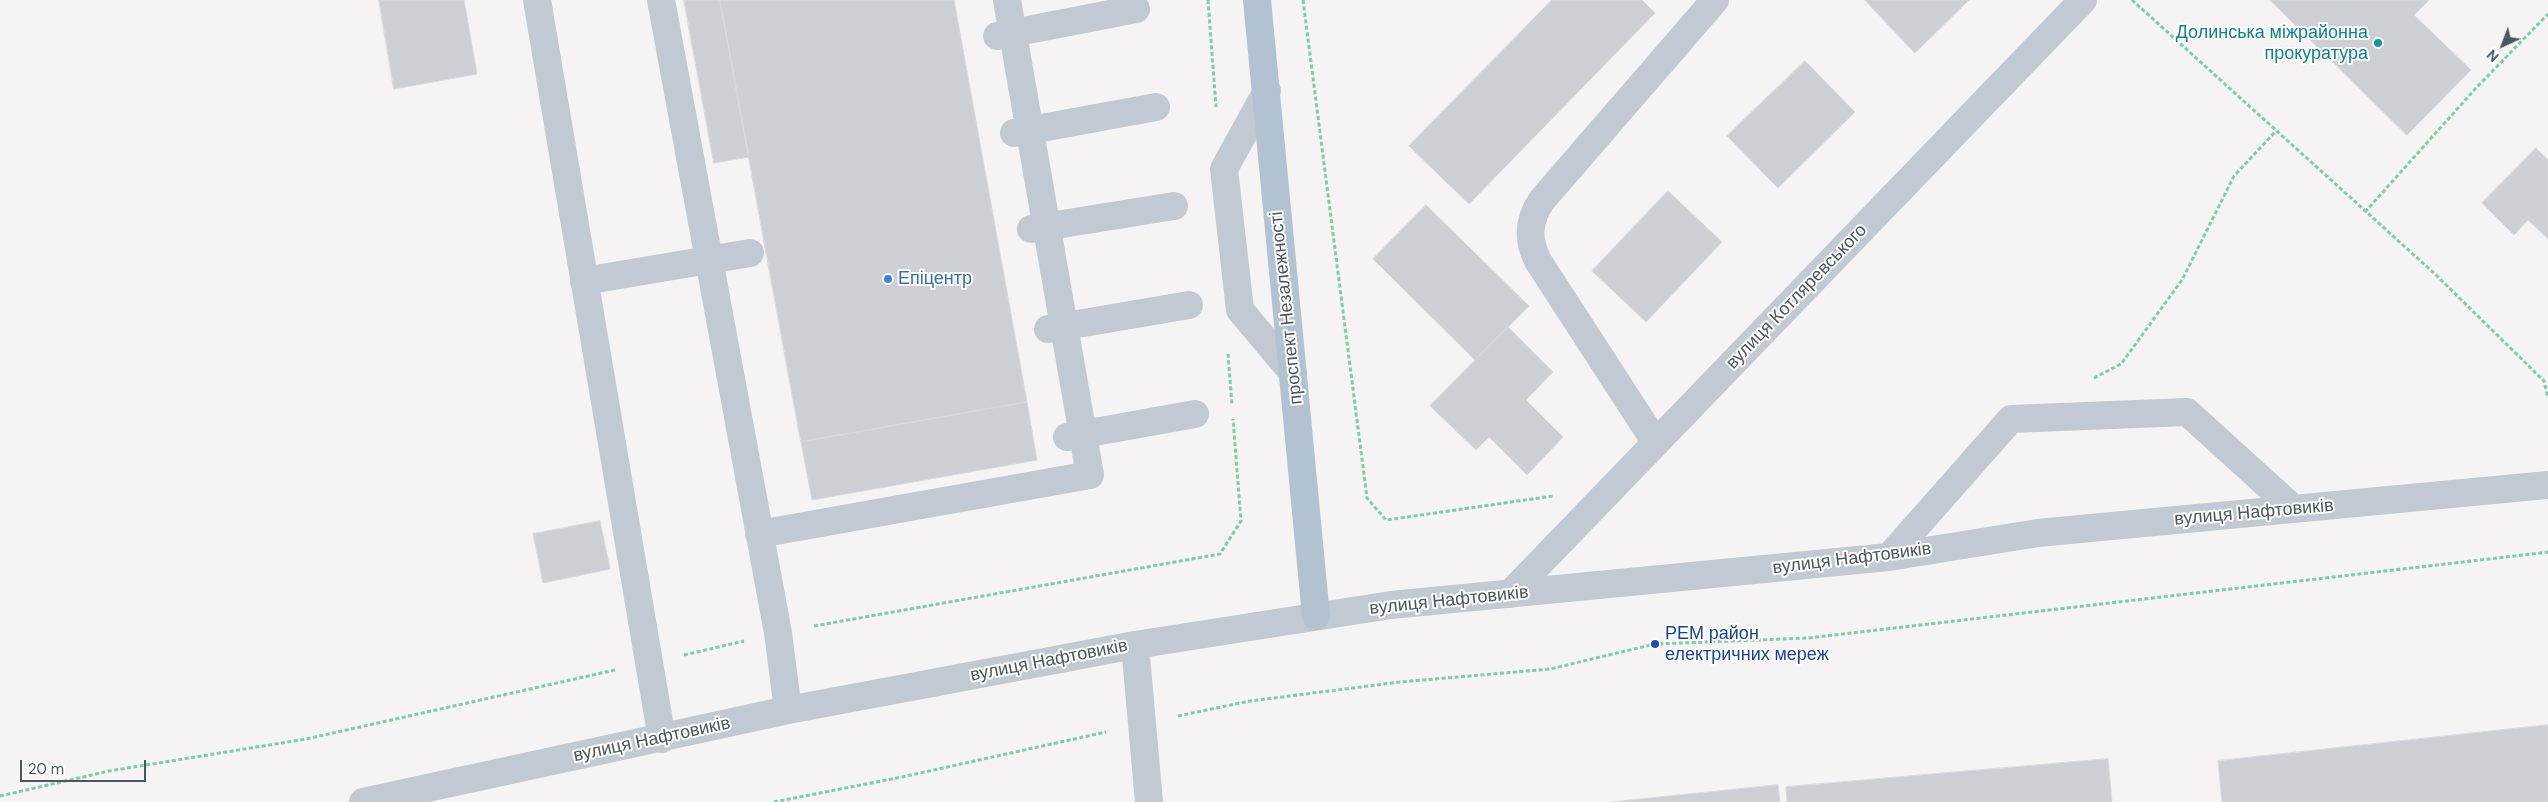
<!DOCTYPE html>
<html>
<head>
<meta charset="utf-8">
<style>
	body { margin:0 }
	#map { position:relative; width:2548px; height:802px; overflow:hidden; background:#f5f3f3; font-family:"DM Sans",sans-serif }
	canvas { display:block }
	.north { position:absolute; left:2478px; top:20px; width:50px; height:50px; -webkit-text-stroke:4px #fff; paint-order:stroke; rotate:223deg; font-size:14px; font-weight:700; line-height:20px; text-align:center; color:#4a5661 }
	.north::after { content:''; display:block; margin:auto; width:18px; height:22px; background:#4a5661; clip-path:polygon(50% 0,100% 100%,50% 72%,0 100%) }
	.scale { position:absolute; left:20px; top:760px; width:126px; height:22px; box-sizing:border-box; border:2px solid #4a5661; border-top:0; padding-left:6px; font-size:15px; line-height:18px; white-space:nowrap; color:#4a5661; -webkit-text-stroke:4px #fff; paint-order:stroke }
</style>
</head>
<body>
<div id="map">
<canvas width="2548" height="802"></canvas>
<div class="north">N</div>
<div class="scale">20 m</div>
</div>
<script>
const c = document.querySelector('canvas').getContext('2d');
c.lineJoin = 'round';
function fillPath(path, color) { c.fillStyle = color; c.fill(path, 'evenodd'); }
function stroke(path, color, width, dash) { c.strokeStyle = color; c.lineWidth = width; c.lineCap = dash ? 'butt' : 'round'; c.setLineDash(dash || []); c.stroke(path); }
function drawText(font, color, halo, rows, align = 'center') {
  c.font = font + ' "DM Sans",sans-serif'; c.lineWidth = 4; c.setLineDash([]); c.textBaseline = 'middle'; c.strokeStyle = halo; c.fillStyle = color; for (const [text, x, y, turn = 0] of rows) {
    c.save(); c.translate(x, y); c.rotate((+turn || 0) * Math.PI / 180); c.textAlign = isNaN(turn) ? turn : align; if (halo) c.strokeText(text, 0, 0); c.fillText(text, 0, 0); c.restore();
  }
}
const building = new Path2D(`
	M379,0H464L477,74L394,89Z
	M684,0H720L749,157L714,163Z
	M720,0H954L1027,402L801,442Z
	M1552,0H1642L1655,13L1469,204L1409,146Z
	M1865,0H1969L1915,53Z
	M2270,0H2429L2414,15L2471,70L2407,135Z
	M1805,61L1855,112L1778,188L1727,136Z
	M2536,148L2548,160V239L2528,220L2514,235L2482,203Z
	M1668,191L1722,242L1646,322L1592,271Z
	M1426,205L1529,306L1475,360L1373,259Z
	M1508,327L1553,372L1526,400L1563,437L1527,475L1489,437L1476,450L1430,406Z
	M1027,402L1037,460L812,500L801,442Z
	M600,521L610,569L543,583L533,534Z
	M2548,725V802H2222L2218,761Z
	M2108,759L2112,802H1787L1786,787Z
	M1778,785L1780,802H1612Z`);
const path = new Path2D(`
	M1208,0L1216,107
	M1303,0L1367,498L1386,520L1553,496
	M2132,0L2435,274L2544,381L2548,398
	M2365,212L2476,88L2548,14
	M1228,354L1232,405
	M2094,378L2121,364L2182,280L2234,176L2276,131
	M814,626L1220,554L1241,521L1233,419
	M684,655L744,641
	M1178,716L1250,701L1400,682L1550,669L1655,644L1809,638L2548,552
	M0,796L109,771L306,739L615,670
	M774,802L902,777L1106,732`);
const minor = new Path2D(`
	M537,0L662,739
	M661,0L778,633L788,710
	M997,36L1136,9
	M1267,91L1224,169L1240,310L1293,373
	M1014,133L1156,107
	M1031,229L1174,206
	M584,281L750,253
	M1048,329L1189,305
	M1067,437L1195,414
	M1656,443L1538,261C1527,239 1528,220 1542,200L1715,0
	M759,534L1090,475L1007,0
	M1889,557L2011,419L2187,412L2294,509
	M1510,594L2083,0
	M1135,645L1149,802
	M363,802L788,710L1135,645L1391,605L1889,557L2038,533L2548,485`);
const major = new Path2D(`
	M1257,0L1316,616`);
const markers = [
	[2378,43,5,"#0f9aa8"],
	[888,279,5,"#3f7fe0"],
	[1655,644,5,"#1a4fb4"]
];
const cultureNames = [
	["Долинська міжрайонна",2368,33],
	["прокуратура",2368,54]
];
const shopNames = [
	["Епіцентр",898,279]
];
const streetNames = [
	["вулиця Котляревського",1797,297,-46],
	["проспект Незалежності",1287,308,-96],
	["вулиця Нафтовиків",2254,513,-5],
	["вулиця Нафтовиків",1852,559,-7],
	["вулиця Нафтовиків",1449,601,-6],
	["вулиця Нафтовиків",1049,661,-11],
	["вулиця Нафтовиків",652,740,-12]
];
const transitNames = [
	["РЕМ район",1665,634],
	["електричних мереж",1665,655]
];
fillPath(building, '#cdcfd5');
stroke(building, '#d7d9de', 1);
stroke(path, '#7ad0a6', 3, [4, 2.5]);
stroke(minor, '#c1cad2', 28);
stroke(major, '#b3c2d1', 28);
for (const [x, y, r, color] of markers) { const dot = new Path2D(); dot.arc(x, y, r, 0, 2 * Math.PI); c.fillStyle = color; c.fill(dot); stroke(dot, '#fff', 2); }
drawText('18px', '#0d838f', '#fff', cultureNames, 'right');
drawText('18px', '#366cbe', '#fff', shopNames, 'left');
drawText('18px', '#4a5661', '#fff', streetNames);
drawText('18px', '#164399', '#fff', transitNames, 'left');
</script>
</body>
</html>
